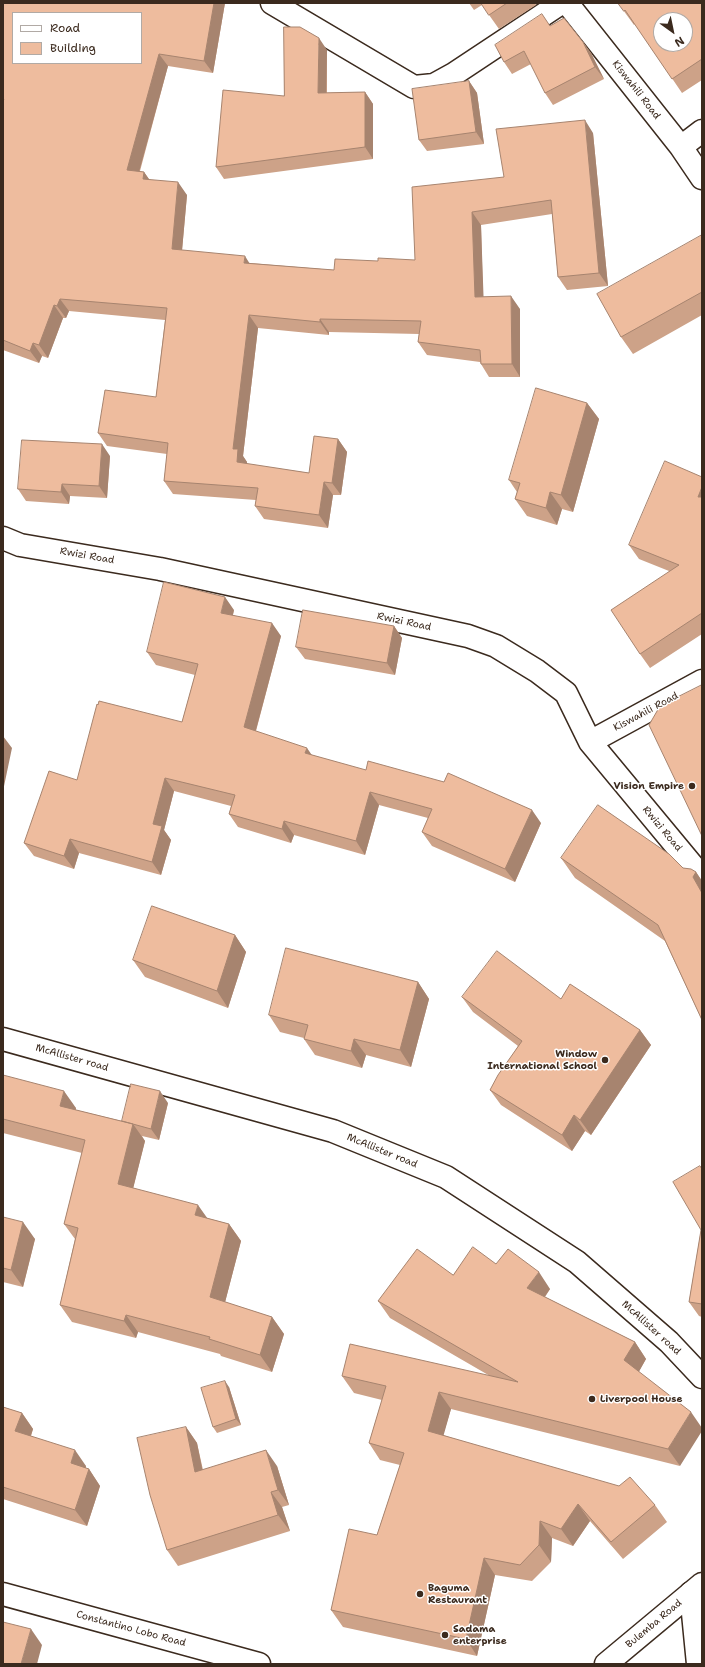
<!DOCTYPE html>
<html>
<head>
<meta charset="utf-8">
<style>
	body { margin:0 }
	#map { position:relative; width:705px; height:1667px; overflow:hidden; background:#fff; font-family:"Shantell Sans",sans-serif }
	canvas { display:block }
	.frame { position:absolute; inset:0; border:4px solid #3b2a1e; pointer-events:none }
	.legend { position:absolute; left:12px; top:12px; width:130px; height:52px; box-sizing:border-box; background:#fff; border:1px solid #b1aaa5; margin:0; padding:5px 7px; list-style:none; font-size:12px; color:#3b2a1e }
	.legend li { display:flex; align-items:center; gap:8px; height:20px }
	.legend b { width:20px; border:1px solid #b1aaa5 }
	.north { position:absolute; left:653px; top:12px; width:40px; height:40px; box-sizing:border-box; background:#fff; border:1px solid #b1aaa5; border-radius:50%; rotate:147deg; font-size:11px; font-weight:700; line-height:16px; text-align:center; color:#3b2a1e }
	.north::after { content:''; display:block; margin:auto; width:14px; height:18px; background:#3b2a1e; clip-path:polygon(50% 0,100% 100%,50% 72%,0 100%) }
</style>
</head>
<body>
<div id="map">
<canvas width="705" height="1667"></canvas>
<div class="frame"></div>
<ul class="legend">
<li><b style="height:5px;background:#fff"></b>Road</li>
<li><b style="height:11px;background:#eebc9e"></b>Building</li>
</ul>
<div class="north">N</div>
</div>
<script>
const c = document.querySelector('canvas').getContext('2d');
c.lineJoin = 'round';
function stroke(path, color, width, dash) { c.strokeStyle = color; c.lineWidth = width; c.lineCap = dash ? 'butt' : 'round'; c.setLineDash(dash || []); c.stroke(path); }
function fillPath(path, color) { c.fillStyle = color; c.fill(path, 'evenodd'); }
function drawText(font, color, halo, rows, align = 'center') {
  c.font = font + ' "Shantell Sans",sans-serif'; c.lineWidth = 3; c.setLineDash([]); c.textBaseline = 'middle'; c.strokeStyle = halo; c.fillStyle = color; for (const [text, x, y, turn = 0] of rows) {
    c.save(); c.translate(x, y); c.rotate((+turn || 0) * Math.PI / 180); c.textAlign = isNaN(turn) ? turn : align; if (halo) c.strokeText(text, 0, 0); c.fillText(text, 0, 0); c.restore();
  }
}
const street = new Path2D(`
	M272,3L414,87L434,85L454,74L561,3
	M567,3L681,147L702,178
	M681,147L702,131
	M3,538L20,545L160,569L468,636L496,646L537,671L566,693L590,742L702,877
	M590,742L702,681
	M3,1039L333,1131L446,1177L577,1262L669,1342L702,1377
	M691,1593L698,1664
	M3,1594L259,1664`);
const secondary = new Path2D(`
	M606,1664L702,1584`);
const wall = new Path2D(`
	M3,3H225L213,73L168,66L140,171L144,172L149,179L187,195L182,250L250,263L334,270L378,261L415,260L504,177L593,133L608,286L567,290L558,277L552,214L481,225L483,297L520,309V377H489L481,364L480,362L427,355L418,342L419,334L329,332V335L258,328L243,456L247,462V464L309,473L338,439L347,452L341,495H333L328,528L264,519L255,506L256,500L173,494L164,481L167,454L107,446L98,433L156,397L165,320L69,311L66,318H63L48,358L42,356L39,363L3,350Z
	M469,3H535L536,5L499,29L482,5L474,10Z
	M618,3H702V80L682,93L635,24L634,25Z
	M550,26L583,42L591,53L604,79L553,105L545,93L531,64L512,74L504,62Z
	M327,50V93L365,92L373,104V159L224,179L216,167Z
	M469,81L477,93L484,144L427,151L419,140Z
	M702,235V315L633,354L621,337Z
	M587,403L599,419L573,512L562,509L557,525L527,516L515,499L517,492L509,480Z
	M110,456L107,498L70,496L69,504L26,501L18,489Z
	M702,477V634L650,668L640,654L669,571L639,559L629,545Z
	M234,610L233,615L281,636L256,731L312,755L541,823L515,882L432,846L422,832L428,818L379,805L365,855L294,835L291,843L238,827L229,814L231,806L174,791L164,830L171,840L161,875L79,853L74,869L34,856L24,843L77,780L182,722L195,675L156,665L147,652Z
	M394,626L402,638L395,675L305,659L296,647Z
	M561,858L683,868L696,872L702,881V1020L665,941L575,878Z
	M235,935L246,952L228,1008L145,977L133,960Z
	M418,982L429,999L411,1067L366,1055L362,1068L315,1055L304,1039V1038L280,1032L269,1015Z
	M462,997L561,999L640,1030L651,1045L591,1135L585,1131L572,1151L501,1105L490,1090L518,1046L473,1012Z
	M3,1075L76,1108V1110L122,1121L168,1103L159,1140L142,1136L145,1141L133,1188L207,1218L229,1224L241,1241L225,1302L272,1317L284,1334L272,1372L221,1356L220,1354L138,1332L136,1338L72,1322L60,1305L75,1239L64,1224L82,1153L3,1133Z
	M702,1169V1317L699,1316L689,1302L701,1230Z
	M3,1217L35,1239L23,1287L3,1282Z
	M496,1264L550,1289L545,1297L635,1342L646,1359L639,1371L680,1466L451,1409L443,1435L655,1505L667,1522L623,1559L590,1521L573,1546L552,1538L551,1562L532,1581L495,1575L477,1656L343,1627L331,1610L377,1535L400,1465L380,1460L369,1443L382,1400L354,1393L342,1376H490L390,1318L378,1301L453,1275Z
	M229,1387L241,1425L217,1433L213,1427Z
	M3,1407L22,1413L33,1429L31,1436L86,1466V1468L89,1469L100,1486L87,1526L3,1499Z
	M186,1427L197,1443L203,1470L277,1466L289,1505L282,1507L290,1531L178,1566L167,1550Z`);
const shadedWall = new Path2D(`
	M214,3H225L213,73L204,61Z
	M319,38L327,50L326,104L318,93Z
	M583,42L591,53L604,79L595,67Z
	M159,54L168,66L136,183L127,170Z
	M469,81L477,93L484,144L476,132Z
	M365,92L373,104V159L365,147Z
	M585,120L593,133L608,286L599,273Z
	M144,172L153,185L143,179Z
	M178,182L187,195L181,262L172,249Z
	M472,212L481,225L484,310L475,297Z
	M245,256L253,269L244,263Z
	M511,296L520,309V377L512,364Z
	M60,299L69,311L66,318L57,306Z
	M54,305L63,318L48,358L39,345Z
	M249,315L258,328L243,456L247,462L246,475L237,462L233,449Z
	M320,319L329,332V335L320,322Z
	M33,343L42,356L39,363L30,351Z
	M587,403L599,419L573,512L561,495Z
	M338,439L347,452L341,495L332,483Z
	M102,444L110,456L107,498L99,486Z
	M324,482L333,495L328,528L319,515Z
	M62,484L70,496L69,504L61,492Z
	M702,487V503L698,497Z
	M550,492L562,509L557,525L546,508Z
	M225,597L234,610L230,626L221,613Z
	M272,623L281,636L253,741L244,727Z
	M394,626L402,638L395,675L387,663Z
	M3,736L12,748L3,791Z
	M307,748L316,761L305,753Z
	M165,778L174,791L164,830L171,840L161,875L152,862L153,824Z
	M370,792L379,805L365,855L356,841Z
	M532,810L541,823L515,882L505,869Z
	M284,821L294,835L291,843L282,829Z
	M70,839L79,853L74,869L64,856Z
	M696,872L702,881V893L693,877Z
	M235,935L246,952L228,1008L217,991Z
	M418,982L429,999L411,1067L400,1050Z
	M640,1030L651,1045L591,1135L580,1120Z
	M354,1039L366,1055L362,1068L351,1051Z
	M64,1091L76,1108L72,1123L60,1106Z
	M160,1091L168,1103L159,1140L151,1129Z
	M574,1115L585,1131L572,1151L562,1135Z
	M133,1124L145,1141L130,1201L118,1184Z
	M198,1205L210,1222L195,1215Z
	M23,1222L35,1239L23,1287L11,1270Z
	M229,1224L241,1241L222,1314L210,1297Z
	M539,1272L550,1289L539,1305L527,1288Z
	M126,1315L138,1332L136,1338L124,1321Z
	M272,1317L284,1334L272,1372L260,1355Z
	M635,1342L646,1359L636,1377L624,1360Z
	M225,1381L229,1387L241,1425L236,1419Z
	M439,1392L451,1409L440,1448L428,1431Z
	M691,1412L702,1428V1431L680,1466L668,1449Z
	M22,1413L33,1429L27,1447L15,1431Z
	M186,1427L197,1443L206,1488L195,1472Z
	M75,1450L86,1466L82,1480L71,1463Z
	M266,1450L277,1466L289,1505L278,1490Z
	M89,1469L100,1486L87,1526L75,1510Z
	M271,1492L282,1507L290,1531L278,1515Z
	M578,1504L590,1521L573,1546L561,1529Z
	M540,1521L552,1538L551,1562L539,1545Z
	M484,1558L495,1575L477,1656L466,1639Z
	M31,1629L42,1645L37,1664H21Z`);
const building = new Path2D(`
	M3,3H214L204,61L159,54L127,170L144,172L143,179L178,182L172,249L245,256L244,263L334,270L335,259L378,261V258L415,260L412,187L504,177L496,129L585,120L599,273L558,277L551,200L472,212L475,297L511,296L512,364H481L480,350L418,342L421,321L320,319V322L249,315L233,449H238L237,462L309,473L314,436L338,439L332,483L324,482L319,515L255,506L258,488L164,481L168,443L98,433L105,390L156,397L167,308L60,299L57,306L54,305L39,345L33,343L30,351L3,340V101L4,99H3ZM13,13H141V63H13Z
	M481,3H507L489,15Z
	M618,3H702V59L672,79L625,10L624,11ZM661,20H685V44H661Z
	M542,14L550,26L564,18L583,42L595,67L545,93L524,51L504,62L495,45Z
	M284,27H300L319,38L318,93L365,92V147L216,167L223,90L284,96Z
	M469,81L476,132L419,140L412,89Z
	M702,235V292L621,337L597,294Z
	M536,388L587,403L561,495L550,492L546,508L515,499L520,483L509,480Z
	M22,440L102,444L99,486L62,484L61,492L18,489Z
	M665,461L702,477V487L698,497H702V613L640,654L611,610L679,565L629,545Z
	M164,582L225,597L221,613L272,623L244,727L307,748L305,753L366,770L368,761L444,782L448,773L532,810L505,869L422,832L432,809L370,792L356,841L284,821L282,829L229,814L235,795L165,778L153,824L162,826L152,862L70,839L64,856L24,843L49,771L77,780L97,704L98,705L99,701L182,722L198,664L147,652Z
	M303,610L394,626L387,663L296,647Z
	M702,685V836L649,725L660,706Z
	M598,805L669,854L683,868L691,869L696,872L693,877L702,893V1020L658,925L561,858Z
	M152,906L235,935L217,991L133,960Z
	M286,948L418,982L400,1050L354,1039L351,1051L304,1039L308,1025L269,1015Z
	M497,951L561,999L570,984L640,1030L580,1120L574,1115L562,1135L490,1090L498,1075L522,1041L462,997Z
	M3,1075L64,1091L60,1106L133,1124L118,1184L198,1205L195,1215L229,1224L210,1297L272,1317L260,1355L209,1339L210,1337L126,1315L124,1321L60,1305L78,1228L64,1224L85,1140L3,1119Z
	M131,1084L160,1091L151,1129L122,1121Z
	M700,1166L702,1169V1304L689,1302L701,1230L673,1182Z
	M3,1217L23,1222L11,1270L3,1268Z
	M473,1247L496,1264L508,1249L539,1272L527,1288L635,1342L624,1360L691,1412L668,1449L439,1392L428,1431L619,1486L630,1477L655,1505L611,1542L578,1504L561,1529L540,1521L539,1545L520,1565L484,1558L466,1639L331,1610L349,1529L377,1535L404,1453L369,1443L386,1386L342,1376L350,1344L518,1382L378,1301L417,1249L453,1275Z
	M225,1381L236,1419L213,1427L201,1388Z
	M3,1407L22,1413L15,1431L75,1450L71,1463L89,1469L75,1510L3,1487Z
	M186,1427L195,1472L266,1450L278,1490L271,1492L278,1515L167,1550L150,1495L137,1438Z
	M3,1622L31,1629L21,1664H3Z`);
const markers = [
	[692,786,4,"#3b2a1e"],
	[605,1060,4,"#3b2a1e"],
	[592,1399,4,"#3b2a1e"],
	[420,1594,4,"#3b2a1e"],
	[445,1635,4,"#3b2a1e"]
];
const streetNames = [
	["Kiswahili Road",636,90,52],
	["Rwizi Road",87,556,10],
	["Rwizi Road",404,622,12],
	["Kiswahili Road",646,712,-28],
	["Rwizi Road",662,829,50],
	["McAllister road",72,1058,16],
	["McAllister road",382,1151,22],
	["McAllister road",651,1328,42],
	["Bulemba Road",654,1624,-40],
	["Constantino Lobo Road",131,1629,15]
];
const poiNames = [
	["Vision Empire",684,786,"right"],
	["Window",597,1054,"right"],
	["International School",597,1066,"right"],
	["Liverpool House",600,1399],
	["Baguma",428,1588],
	["Restaurant",428,1600],
	["Sadama",453,1629],
	["enterprise",453,1641]
];
stroke(street, '#3b2a1e', 25);
stroke(secondary, '#3b2a1e', 25);
stroke(street, '#fff', 22);
stroke(secondary, '#fff', 22);
fillPath(wall, '#cda288');
fillPath(shadedWall, '#a7846f');
fillPath(building, '#eebc9e');
stroke(building, '#a7846f', 1);
for (const [x, y, r, color] of markers) { const dot = new Path2D(); dot.arc(x, y, r, 0, 2 * Math.PI); c.fillStyle = color; c.fill(dot); stroke(dot, '#fff', 1.5); }
drawText('10px', '#3b2a1e', '#fff', streetNames);
drawText('bold 10px', '#3b2a1e', '#fff', poiNames, 'left');
</script>
</body>
</html>
